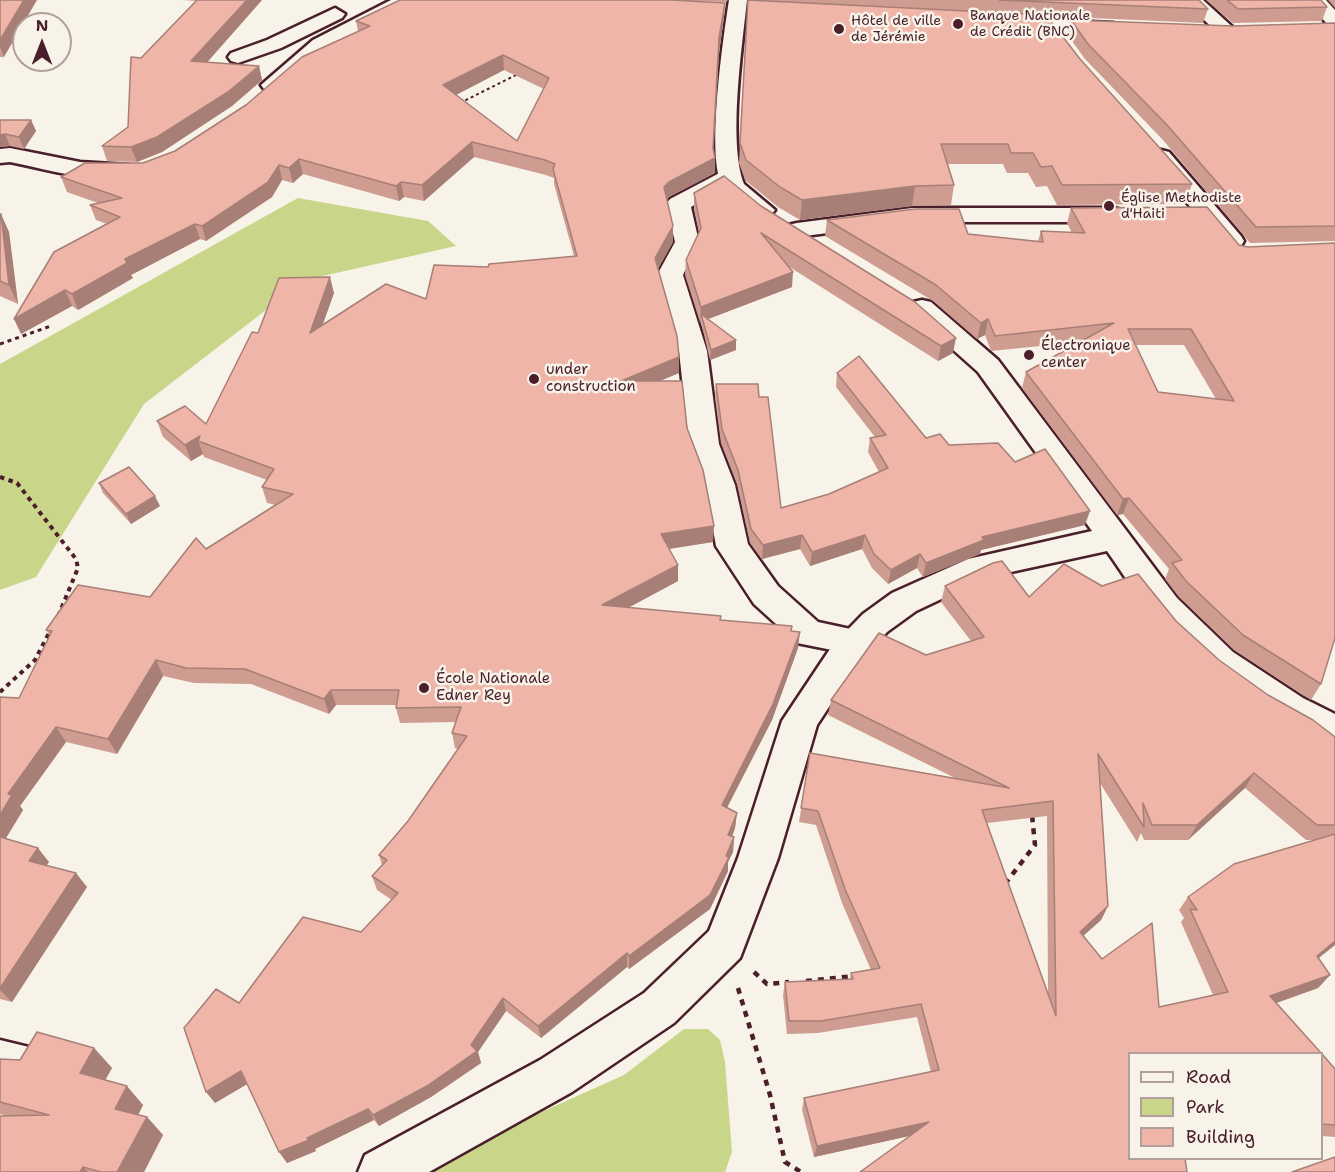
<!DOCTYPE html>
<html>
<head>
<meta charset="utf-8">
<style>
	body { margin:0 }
	#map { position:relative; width:1335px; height:1172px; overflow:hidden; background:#f7f3e8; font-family:"Shantell Sans",sans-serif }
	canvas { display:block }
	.legend { position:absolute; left:1128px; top:1052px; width:195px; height:108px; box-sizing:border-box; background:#f7f3e8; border:2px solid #b29e9c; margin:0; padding:8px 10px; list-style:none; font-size:18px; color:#4a1f2b }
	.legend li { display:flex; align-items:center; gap:12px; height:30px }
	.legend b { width:30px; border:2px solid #b29e9c }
	.north { position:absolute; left:12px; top:12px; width:60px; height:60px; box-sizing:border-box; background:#f7f3e8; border:2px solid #b29e9c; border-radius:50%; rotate:0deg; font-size:16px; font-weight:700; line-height:24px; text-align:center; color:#4a1f2b }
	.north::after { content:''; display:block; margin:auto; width:21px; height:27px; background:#4a1f2b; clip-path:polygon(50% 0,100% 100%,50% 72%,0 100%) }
</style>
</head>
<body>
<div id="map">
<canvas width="1335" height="1172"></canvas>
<ul class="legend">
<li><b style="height:8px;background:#f7f3e8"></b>Road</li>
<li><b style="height:16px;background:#c9d689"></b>Park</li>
<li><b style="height:16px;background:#efb5a9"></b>Building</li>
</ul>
<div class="north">N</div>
</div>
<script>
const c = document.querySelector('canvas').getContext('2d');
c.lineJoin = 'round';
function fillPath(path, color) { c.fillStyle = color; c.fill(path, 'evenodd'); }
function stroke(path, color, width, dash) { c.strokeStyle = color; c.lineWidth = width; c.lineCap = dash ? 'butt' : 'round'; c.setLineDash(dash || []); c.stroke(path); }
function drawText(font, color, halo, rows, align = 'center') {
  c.font = font + ' "Shantell Sans",sans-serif'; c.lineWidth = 5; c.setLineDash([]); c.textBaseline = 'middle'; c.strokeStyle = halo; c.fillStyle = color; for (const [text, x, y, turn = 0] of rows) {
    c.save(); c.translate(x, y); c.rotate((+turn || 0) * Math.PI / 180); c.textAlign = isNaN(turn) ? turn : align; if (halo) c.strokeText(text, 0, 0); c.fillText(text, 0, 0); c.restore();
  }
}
const green = new Path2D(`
	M298,198L428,221L456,246L305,280L144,404L36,577L0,590V364Z
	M684,1029H708L720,1040L725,1062L732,1152L725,1172H408L624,1075Z`);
const pathFar3 = new Path2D(`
	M460,103L520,73`);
const pathFar2 = new Path2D(`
	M0,344L51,326`);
const pathFar1 = new Path2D(`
	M0,477L17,483L76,559L78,568L59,614
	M0,692L35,660L50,631`);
const path = new Path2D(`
	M1005,884L1035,845L1032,815
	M754,972L767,984L789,982
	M806,981L855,976
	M738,988L770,1095L785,1162L801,1172`);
const lane = new Path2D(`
	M0,1040L33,1048L37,1058L33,1068L23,1072L0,1068Z`);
const street = new Path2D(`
	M391,0H409L405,10L327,48L278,89H264L261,85L313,40Z
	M1183,0H1203L1238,32L1235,36H1221Z
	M335,8L345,14L342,18L281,48L238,63L231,61L228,57L231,53L267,40Z
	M1009,18L1113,23L1123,29L1113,35L1002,28L999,24Z
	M10,148L80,162L129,165L132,170L129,175C91,184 47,169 10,162L0,163V149Z
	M1161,150L1169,152L1241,236L1244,241L1241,246L1232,248L1223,246L1153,162L1150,157L1153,152Z
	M729,168L737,170L741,175L737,180L691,207L699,242L683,275L707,351L719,444L735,485L748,544L778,586L818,622L869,633L874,642L869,651L857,655L797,643L754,604L716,546L705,485L689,444L679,351L657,275L675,242L666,204L670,199Z
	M912,208H1114L1122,210L1126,215L1122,220L1114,222H912L797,237L788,235L785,230L788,225L797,223Z`);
const secondary = new Path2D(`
	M729,0H747C742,48 728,141 744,184L775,210L771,215C759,218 752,214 742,207C734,201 725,193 721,183C707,150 723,39 729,0Z
	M1306,0H1326L1335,10V27L1328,25Z
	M922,300L931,302L998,360L1177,598L1233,652L1303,698L1335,714V746C1270,724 1196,668 1152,615C1136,595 1122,572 1107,551L988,577L916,611L887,632L856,666L817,725L778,858L740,958L674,1023L572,1092L429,1172H358L365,1155L540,1060L644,993L709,931L738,858L782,721L832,646L863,614L892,593L968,559L1092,531L978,372L913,314L909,308L913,302Z`);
const wall = new Path2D(`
	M0,0L4,57H0Z
	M183,0H262L207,62L259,66L262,80L232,106L162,152L137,162L107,161L102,146L128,127L141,58L197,1Z
	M400,0H728L726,2L688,1L724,17L719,52L713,149L715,173L669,197L667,200L673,242L658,269L679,357V373L659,381L687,428L713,542L669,549L678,581L628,608L721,620L791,631L798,648L772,720L727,808L737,813L735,828L732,837H734L733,852L728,862V871L710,909L629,969L627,967L541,1038L506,1011L478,1052L481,1063L431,1097L379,1126L374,1120L315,1149L316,1151L287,1163L247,1084L215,1103L239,1003L361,932L392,900L377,890L372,876L382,865L379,855L408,821L458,749L455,748L452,733L455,722L400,723L396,708V705H336L329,714L251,684L194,683L163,676L117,754L66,742L20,806L23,810L6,838L49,862L46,865L87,887L12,1002L0,999V697L19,698L50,636L46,630L150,597L206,549L276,505L267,503L262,487L267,480L204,457L203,454L191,461L163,437L157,421L206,424L258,333L334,293L322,325L426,299L488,267L574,256L554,184V178L546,175L474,157L424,201L404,197L399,201L303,174L293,183L282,180L272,197L206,241L200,239L131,275L133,278L78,310L72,306L21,334L107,224L96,220L90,205L98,203L67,192L61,177L143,163L175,151L358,31L356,21ZM504,70L544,89L517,141L456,95Z
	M748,0H1199L1208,9L1203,23L1047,16L1080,59L1192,184L1185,204L1057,205L1047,186L1036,187L1028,173H1007L1003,164H948L954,185L951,205L912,206L800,220L778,207L745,180L739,163Z
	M1206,0H1321L1327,7L1322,21L1233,23Z
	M1328,0H1335V8Z
	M1071,20L1233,26L1335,23V241L1250,243L1163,140L1085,59L1067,34Z
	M0,120H31L36,131L24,149L10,146L0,147Z
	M694,193L761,206L953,353L938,361L788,266L792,287L708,319L736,340V350L710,360L701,322H700L685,275L686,260L699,233L694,208Z
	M1071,208L1248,247L1321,684L1311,700L1234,650L1179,597L1165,579L1169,569L1123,514L1117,515L1022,388L1026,372L1080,342L991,351L985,335L977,339L933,301L825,236L827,220L1038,241L1041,231L1072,233L1067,223ZM1135,345H1184L1216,399L1158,392Z
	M0,214L9,232L18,304L0,296Z
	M837,373L926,438L1015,462L1085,525L981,550L980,554L923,577L917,568L888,584L872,568L862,549L810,566L800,549L762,559L750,543L737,484L721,443L715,398L716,384L759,397L781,508L829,494L879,472L868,452L870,438L875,437L836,387Z
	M99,483L160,506L131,524L103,493Z
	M945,586L1029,597L1102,586L1176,621L1219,660L1268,695L1335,737V945L1318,958L1330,975L1318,988L909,1136L814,1157L802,1110L804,1098L931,1072L917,1017L818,1033L787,1034L783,995L785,982L850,979L851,973L871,970L842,903L816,825L799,822L810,753L955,778L828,715L831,700L926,655L971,641L941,602ZM1100,783L1137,842L1141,833L1144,840H1188L1245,788L1306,840H1317L1188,897L1179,910L1184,918L1181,922L1213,995L1159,1007L1102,959L1083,936L1101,920L1108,906ZM1047,816L1048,995L987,823Z
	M94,1048L112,1068L105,1080L143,1105L138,1115L147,1117L163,1135L144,1172H0L7,1116L0,1114V1059L20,1060Z
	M1322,1054L1335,1069V1137L1322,1136Z`);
const shadedWall = new Path2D(`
	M24,0H37L4,57L0,47V40Z
	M247,0H262L196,75L191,61Z
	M725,3L724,17L719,52L713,159L715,158V173L669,197L664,203V187L719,38Z
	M503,55L504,70L446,100L443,85Z
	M259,66L262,80L232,106L162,152L137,162L131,147Z
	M31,120L36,131L24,149L19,137Z
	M5,134L10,146L0,147V135Z
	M472,142L474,157L424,201L422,185Z
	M299,159L303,174L293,183L289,168Z
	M279,165L282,180L272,197L206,241L202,226Z
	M401,182L404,197L399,201L396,186Z
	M915,186L912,206L800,220L802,200Z
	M1,214L9,232L18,304L9,285Z
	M195,224L200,239L131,275L133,278L78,310L72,294L125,259Z
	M673,226V242L655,274V258Z
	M793,272L792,287L703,321L701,314L700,322L701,307Z
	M330,277L334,293L314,349L310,333Z
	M65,290L72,306L21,334L14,319Z
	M988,319L985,335L977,339L981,323Z
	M956,338L953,353L938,361L941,346Z
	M736,340V350L710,360L711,350Z
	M679,357V373L622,397L621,381Z
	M200,436L198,441L203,454L191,461L185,445Z
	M155,496L160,506L131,524L126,514Z
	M1129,498L1123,514L1117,515L1123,499Z
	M1090,511L1085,525L981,550L980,554L923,577L926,563L982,537Z
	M714,526L713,542L661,550V534Z
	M802,535L800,549L762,559L763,545Z
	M865,535L862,549L810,566L812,552Z
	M920,554L917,568L888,584L891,570Z
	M678,565V581L603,621L602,605Z
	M800,632L798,648L772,720L721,819L722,805Z
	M156,660L163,676L117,754L108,739Z
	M331,690L336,705L329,714L324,699Z
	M56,727L66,742L20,806L23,810L0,848V815L8,794Z
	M1254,773L1245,788L1188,840L1197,825Z
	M737,813L735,828L727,850L728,835Z
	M734,837L733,852L728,862V871L710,909L629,969V956L726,856Z
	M38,848L49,862L40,875L29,861Z
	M76,873L87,887L12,1002L0,990V988Z
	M1108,906L1101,920L1073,945L1080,932Z
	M1335,941V945L1305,969L1317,956Z
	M627,953V967L541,1038L538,1026Z
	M1330,975L1318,988L1259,1009L1270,996Z
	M503,998L506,1011L478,1052L481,1063L431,1097L379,1126L373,1115L471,1045Z
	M94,1048L112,1068L98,1093L80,1073Z
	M241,1071L249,1083L215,1103L206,1092Z
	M127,1086L143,1105L132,1127L115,1109Z
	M368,1109L374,1120L315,1149L316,1151L287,1163L279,1152Z
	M147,1117L163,1135L144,1172H117Z
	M929,1122L923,1133L814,1157L817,1146Z
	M83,1167L88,1172H80Z`);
const building = new Path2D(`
	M0,0H24L0,40Z
	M197,0H247L191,61L259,66L228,92L157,137L131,147L102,146L128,127L131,57L141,58Z
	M400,0H671L725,3L719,38L713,148L715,158L669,182L664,187L673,226L655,258L677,336L679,357L621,381H682L687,428L703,470L714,526L661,534L678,565L602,605L721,616L720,620L792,626L791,631L800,632L773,704L722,805L737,813L728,835L734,837L726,856L729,857L710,895L629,956L627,953L538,1026L503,998L471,1045L477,1051L427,1086L373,1115L368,1109L307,1138L309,1140L279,1152L241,1071L206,1092L184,1028L216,989L239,1003L303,917L361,932L398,893L372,876L387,860L379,855L408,821L467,736L452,733L461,707L396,708L399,690H331L324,699L245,669L186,668L156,660L108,739L56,727L8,794L12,795L0,815V697L19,698L52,631L46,630L78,585L150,597L196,538L206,549L293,494L262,487L274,469L198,441L200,436L185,445L157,421L185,406L206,424L252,332L258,333L279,278L330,277L310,333L386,284L426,299L434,265L488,267L489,264L577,256L553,169L555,164L545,160L472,142L422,185L401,182L396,186L299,159L289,168L279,165L268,182L202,226L195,224L125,259L127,263L72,294L65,290L14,319L54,252L120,217L90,205L122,198L61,177L85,163H143L175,151L246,105L302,57L370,26L356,21ZM503,55L549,78L517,141L443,85Z
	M748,0L1046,15L1080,59L1192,184L1062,185L1052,166L1041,167L1033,153H1011L1008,144H941L954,185L915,186L802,200L780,187L746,160L740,143Z
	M999,0H1199L1208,9Z
	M1227,0H1321L1327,7L1238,9Z
	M1071,20L1233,26L1335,23V226L1256,227L1167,125L1088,44Z
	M0,120H31L19,137L5,134L0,135Z
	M724,176L761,206L915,302L956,338L941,346L761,233L793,272L701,307L686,260L701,228L694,193Z
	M1207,207L1239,245L1248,247L1335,243V638L1321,684L1243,635L1186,581L1172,563L1182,560L1129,498L1123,499L1026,372L1114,323L995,336L988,319L981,323L936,285L827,220L915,209H959L968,234L1043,242L1041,231L1085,233L1071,208ZM1128,329H1191L1234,401L1158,392Z
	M0,214H1L9,285L0,281Z
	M701,314L736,340L711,350Z
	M859,356L926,438L940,434L949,445L998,443L1015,462L1045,449L1090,511L982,537L984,540L926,563L920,554L891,570L874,554L865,535L812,552L802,535L763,545L751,529L738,470L722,429L716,384H758L759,397H768L781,508L829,494L888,468L870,438L886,435L837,373Z
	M129,467L155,496L126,514L99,483Z
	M1002,561L1029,597L1064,564L1102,586L1138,574L1176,621L1219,660L1268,695L1313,720L1335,737V825H1317L1254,773L1197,825H1152L1143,803L1144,827L1098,754L1108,906L1080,932L1102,959L1152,923L1159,1007L1228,992L1190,909L1197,910L1188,897L1234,864L1335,834V941L1317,956L1330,975L1270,996L1321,1053H1130V1158H1185L1187,1172H860L929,1122L817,1146L804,1098L939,1070L921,1004L821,1021H789L785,982L853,979L851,973L880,968L845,889L818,811L801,808L810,753L1009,788L831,700L879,633L926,655L984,637L945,586L993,563ZM1053,801L1056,1016L982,810Z
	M0,837L38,848L29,861L76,873L0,988Z
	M37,1032L94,1048L80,1073L127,1086L115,1109L147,1117L117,1172H101L83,1167L80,1172H0V1116L49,1115L0,1102V1059L20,1060Z
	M1322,1054L1335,1069V1125L1322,1124Z
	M1335,1157V1172H1292Z`);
const markers = [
	[958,24,6,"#4a1f2b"],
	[839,29,6,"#4a1f2b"],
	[1109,206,6,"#4a1f2b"],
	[1029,355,6,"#4a1f2b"],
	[534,379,6,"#4a1f2b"],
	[424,688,6,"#4a1f2b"]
];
const farPoinames = [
	["Banque Nationale",970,16],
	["de Crédit (BNC)",970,32],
	["Hôtel de ville",851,21],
	["de Jérémie",851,37],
	["Église Methodiste",1121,198],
	["d'Haiti",1121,214]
];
const poiNames = [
	["Électronique",1041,346],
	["center",1041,363],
	["under",546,370],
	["construction",546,387],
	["École Nationale",436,679],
	["Edner Rey",436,696]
];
fillPath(green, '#c9d689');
stroke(lane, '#4a1f2b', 5);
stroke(street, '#4a1f2b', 5);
stroke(secondary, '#4a1f2b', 5);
stroke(pathFar3, '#4a1f2b', 2, [3, 3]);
stroke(pathFar2, '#4a1f2b', 3, [4, 4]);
stroke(pathFar1, '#4a1f2b', 4, [4.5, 4.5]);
stroke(path, '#4a1f2b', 4.5, [6, 6]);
fillPath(lane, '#f7f3e8');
fillPath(street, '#f7f3e8');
fillPath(secondary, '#f7f3e8');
fillPath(wall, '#ce9c91');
fillPath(shadedWall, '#a77f76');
fillPath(building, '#efb5a9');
stroke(building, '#a77f76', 1.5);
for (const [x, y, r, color] of markers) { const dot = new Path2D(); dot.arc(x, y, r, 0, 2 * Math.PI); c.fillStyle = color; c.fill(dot); stroke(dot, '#f7f3e8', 2); }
drawText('14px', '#4a1f2b', '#f7f3e8', farPoinames, 'left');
drawText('15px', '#4a1f2b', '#f7f3e8', poiNames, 'left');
</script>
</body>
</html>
